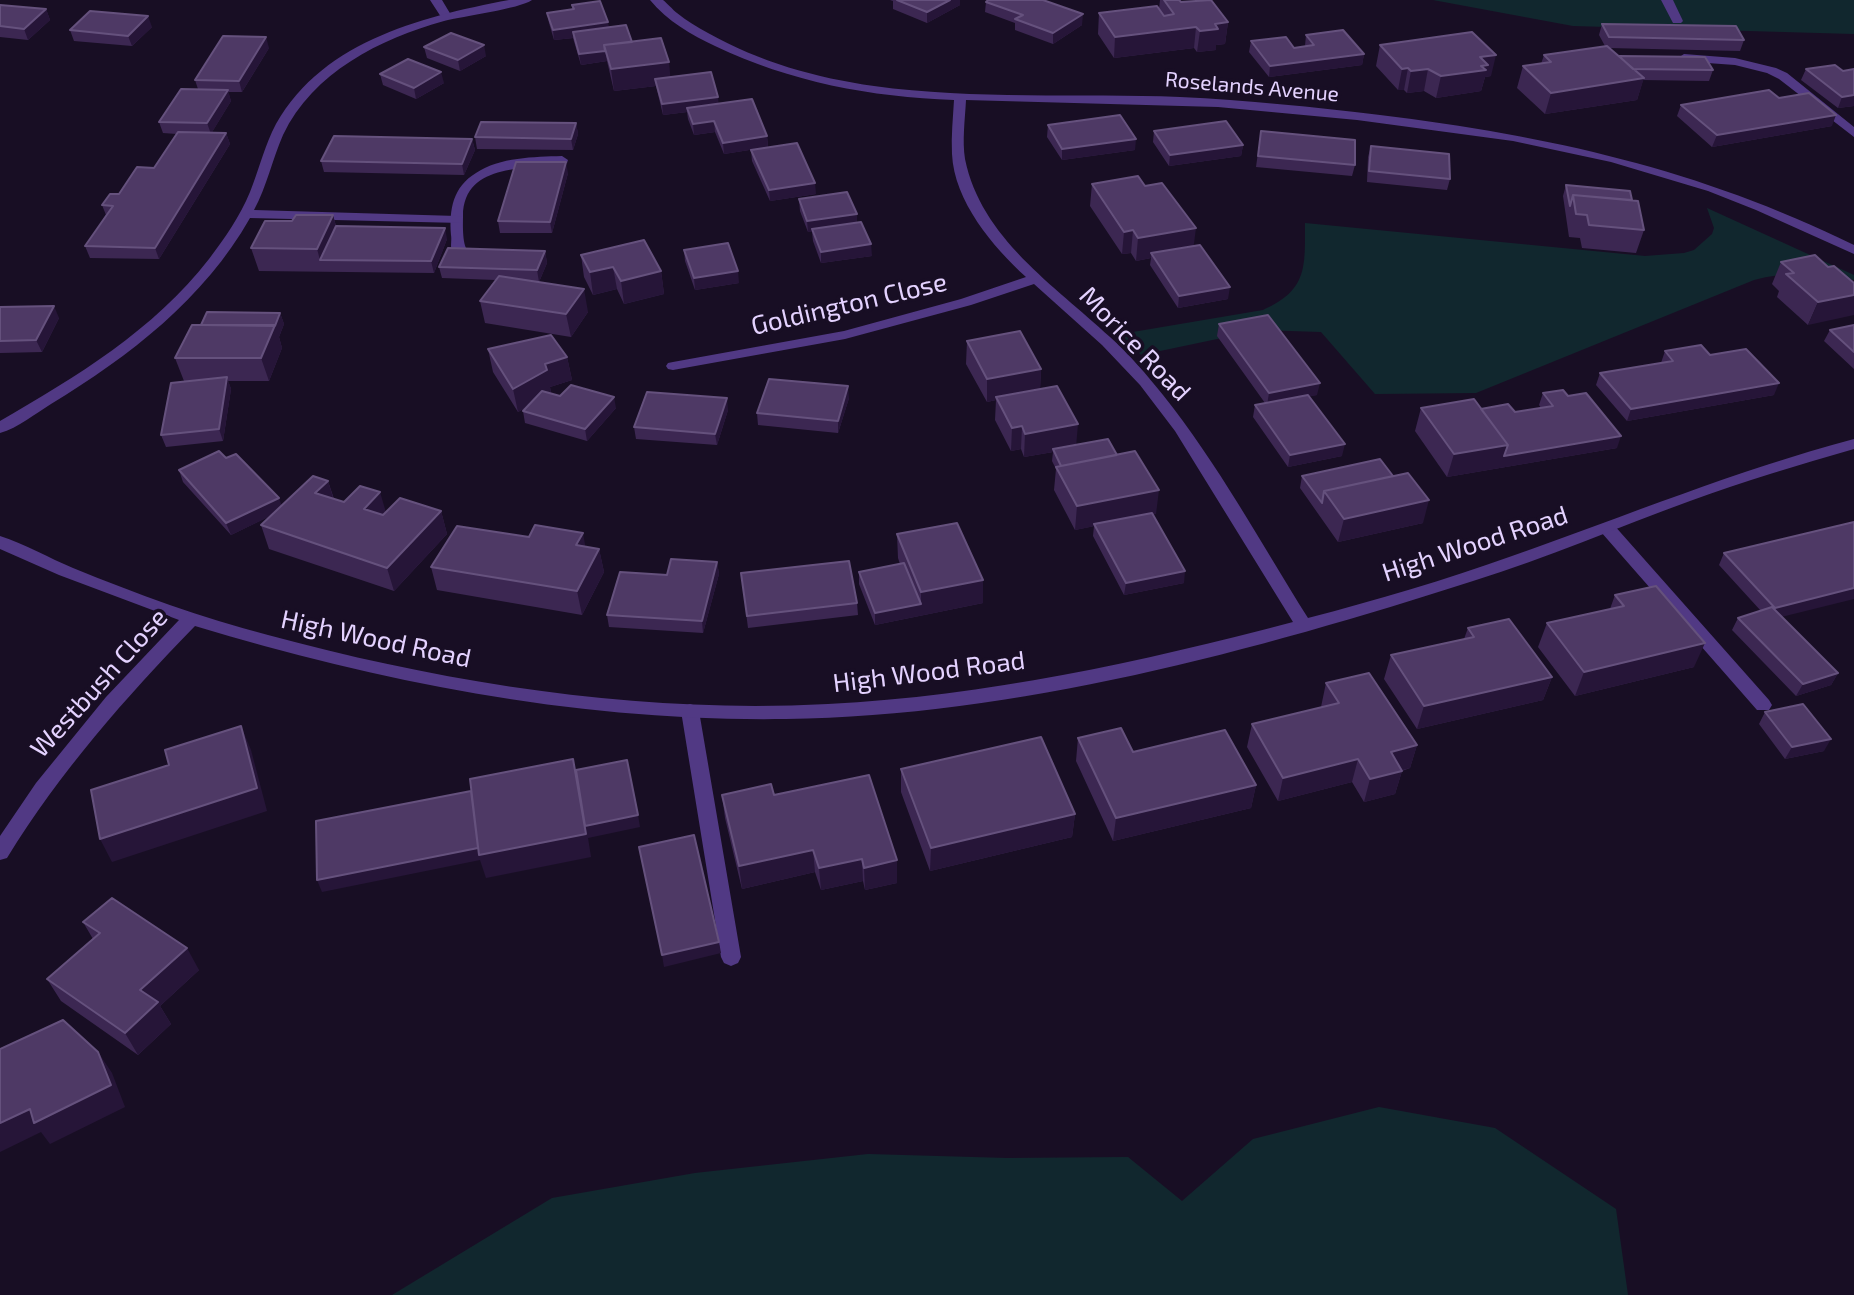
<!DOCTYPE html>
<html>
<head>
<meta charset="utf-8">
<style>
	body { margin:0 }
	canvas { display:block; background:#180e24 }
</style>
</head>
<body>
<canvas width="1854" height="1295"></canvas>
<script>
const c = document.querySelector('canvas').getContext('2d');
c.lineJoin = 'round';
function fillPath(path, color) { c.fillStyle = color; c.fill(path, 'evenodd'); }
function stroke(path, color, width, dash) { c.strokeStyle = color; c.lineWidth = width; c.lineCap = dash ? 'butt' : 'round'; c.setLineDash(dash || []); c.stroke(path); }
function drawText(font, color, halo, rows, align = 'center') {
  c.font = font + ' "Exo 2",sans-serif'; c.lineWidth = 7; c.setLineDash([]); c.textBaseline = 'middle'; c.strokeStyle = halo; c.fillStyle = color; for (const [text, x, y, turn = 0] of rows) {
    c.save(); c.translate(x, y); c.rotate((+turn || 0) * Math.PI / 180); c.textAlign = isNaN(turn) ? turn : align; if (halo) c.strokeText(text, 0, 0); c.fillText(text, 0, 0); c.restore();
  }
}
const green = new Path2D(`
	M1433,0H1854V34L1573,26Z
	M1707,208L1854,275V280C1821,274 1787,271 1754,280L1476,393L1375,394L1321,332L1260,330L1141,355L1121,334L1263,310C1308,290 1305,267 1305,223L1645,256L1684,253L1694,250L1712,234L1714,228Z
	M1379,1107L1495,1128L1616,1209L1628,1295H392L552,1198L695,1173L868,1154L1007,1158L1128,1157L1182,1201L1253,1139Z`);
const service = new Path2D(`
	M430,0H442L451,15L449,17H441Z
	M1661,0H1673L1683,21L1681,23H1673Z
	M1684,54L1735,58L1776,68L1787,73L1854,127V137L1779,79L1767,73L1735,65L1680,61L1678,58Z
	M562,156L568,160L567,163C531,171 464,160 463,216C463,225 462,247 469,252C473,256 478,256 482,260L475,264C466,262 457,260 452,251C450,247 452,240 451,235C449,209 453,187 476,173C500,157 534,157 562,156Z
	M1607,523L1613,524L1769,700L1772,705L1769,710H1757L1601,532L1599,528Z
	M690,704L696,706L699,711L741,957L738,963L731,966L724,963L721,957L681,711L684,706Z`);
const minor = new Path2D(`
	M509,0H532C519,9 463,16 444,21C380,39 313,72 283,135C272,160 267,186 254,210L457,216L462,217V223L250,218C204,299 130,356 51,404C36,413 18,428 0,433V421C76,377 154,330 209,259C225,238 240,216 250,192C258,172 263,152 272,132C316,43 419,17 509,0Z
	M650,0C652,0 661,0 663,0C667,3 673,10 677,13C687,21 697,27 708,33C760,62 816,78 874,86C975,100 1078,93 1180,97C1247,100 1313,107 1380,115C1550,136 1699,169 1854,245V254L1756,210L1708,191L1611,162L1513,141L1357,120L1218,107L966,100C965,119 962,141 965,159C981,238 1054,285 1110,337C1129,354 1147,375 1163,395C1218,464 1261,543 1308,618C1377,600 1445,580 1512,556C1626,516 1737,470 1854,439V449C1799,465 1744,481 1690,501C1618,527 1547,558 1473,581C1255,651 1016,716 786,719C585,722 386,684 195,626C125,698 60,772 7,858L0,860V836L36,783L106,697L179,620L59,575L0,549V536C25,544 49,558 73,568C137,594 202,618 268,635C449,684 641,714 828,704C986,696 1141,662 1293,622L1175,431L1140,385L1102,345L1034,284L971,305L845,339L673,370L668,369L666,366L668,363L673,362L844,331L961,299L1026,277C993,247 954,201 952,154C951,136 953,118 954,100C871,97 790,82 715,46C692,35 667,21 650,0Z`);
const wall = new Path2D(`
	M890,0H960V5L927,23L893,9V1Z
	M1160,0H1179L1181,2L1228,22L1225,44L1216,45V50L1197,52L1194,48L1114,58L1098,34L1099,13L1159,9Z
	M986,2L1082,25L1053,44L1015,30V23L985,12Z
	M0,5L46,9L50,20L28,40L0,37Z
	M572,5L632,42L671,77L719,104L767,136L768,147L724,154L715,132L694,135L688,119L687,112L663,115L656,86L614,91L607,61L581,65L573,38L554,40L549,23L547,13L572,9Z
	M1602,24L1744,40L1740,51L1609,48L1619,56L1713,70L1709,81L1643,80L1637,100L1545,114L1517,88L1523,66L1541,64L1544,55L1605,46L1599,35Z
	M152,27L132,46L74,41L70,30Z
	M1306,35L1364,54L1362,65L1269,77L1249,52L1251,41L1294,48L1305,46Z
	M1380,45L1491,76L1485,77L1481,91L1436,98L1424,91L1407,93L1404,90H1398L1376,66Z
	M424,47L486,56L460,71L427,58Z
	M269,48L242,92H228L231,101L212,132L226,133L230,144L159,259L90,258L85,246L106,215L102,205L154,168L177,134L163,133L159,122L198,89L195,80Z
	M1806,69L1843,71L1854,69V106L1838,108L1801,80Z
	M380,74L444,83L416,99L383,85Z
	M1681,105L1832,126L1712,147L1677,116Z
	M576,123L578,134L573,150L477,149L475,137Z
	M1048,125L1135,150L1062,160L1047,137Z
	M1154,131L1243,145L1241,156L1169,166L1153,142Z
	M1261,131L1355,165L1352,176L1256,167Z
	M472,139L475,150L464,175L324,172L321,161Z
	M1371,146L1450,179L1447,190L1367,182L1368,157Z
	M751,150L816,194L770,201L752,161Z
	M568,173L552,233H500L498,221Z
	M1092,184L1193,246L1228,299L1178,308L1150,265L1151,258L1136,261L1131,253L1122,254L1090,206Z
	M1566,185L1632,200L1644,230L1636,253L1582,248L1580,238L1569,237L1563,196Z
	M799,199L857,214V222L872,256L821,263L813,241L812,232H808L800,211Z
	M333,215L336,226L447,239L434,273L259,271L251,248L292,221Z
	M684,250L739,283L695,290L685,261Z
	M545,251L547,263L539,282L588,312L571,337L485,323L480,301L496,280L442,278L439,267Z
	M581,255L661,271L664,294L624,304L617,289L593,295L584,277Z
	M1781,262L1828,267L1834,266L1808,325L1777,297L1779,291L1772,284Z
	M0,307L59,318L42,352L0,353Z
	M280,313L284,324L279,337L282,348L269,381H228L231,389L223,441L166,447L161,435L197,381H184L175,358L201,325Z
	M1219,324L1317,395L1309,396L1342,456L1288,467L1253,417L1255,405L1265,403L1217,336Z
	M1854,325V369L1824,341L1830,330Z
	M967,341L1041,369L1040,389L1076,445L1117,455L1156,514H1153L1184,583L1124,595L1093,536L1094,526L1075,530L1054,490L1056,469L1052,461L1053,452L1024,457L1021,449L1011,451L995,420L996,400L987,402L966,364Z
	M488,349L567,357L572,380L550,387L551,394L616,408L587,441L525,423L523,411L527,407L518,412L493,372Z
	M1665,351L1710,355L1774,395L1627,421L1596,385L1600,373L1661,363Z
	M1543,393L1568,396L1617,448L1447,477L1415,431L1421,408L1481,409L1515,412L1541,408L1539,405Z
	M849,398L838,433L758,425L757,413Z
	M728,410L717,445L636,439L634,427Z
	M179,470L282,506L328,481L334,499L344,502L386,512L441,511L447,534L394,591L269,549L261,525L272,515L231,535L183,482Z
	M1302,476L1423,523L1338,542L1300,488Z
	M1854,522L1781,617L1838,673L1831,685L1796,696L1732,630L1738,618L1761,611L1719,565L1724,553Z
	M897,534L983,580V603L875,625L859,584V572L900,564L898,558Z
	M585,547L599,549L604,572L582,615L437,590L431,567Z
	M717,562L719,574L703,633L609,627L607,615L667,575Z
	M741,573L857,603L858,615L748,628Z
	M1615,595L1694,667L1575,696L1538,647L1547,623L1610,609Z
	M1468,628L1552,677L1543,700L1417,729L1384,679L1391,655L1464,639Z
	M1326,683L1417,745L1410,768L1402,771L1395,794L1364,802L1352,782L1278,801L1247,747L1252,724L1321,707Z
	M1765,712L1824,751L1785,759L1759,724Z
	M1078,738L1256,785L1251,808L1113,841L1076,761Z
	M901,769L1075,814L1072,837L930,871L901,792Z
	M722,795H774L897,883L865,890L863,881L821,890L815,872L742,889L725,818Z
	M83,922L199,970L160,1006L171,1024L138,1055L61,1001L47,979L93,939Z`);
const shadedWall = new Path2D(`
	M950,0H960V5L927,23V12Z
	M46,9L50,20L28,40L24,29Z
	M1083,14L1082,25L1053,44V33Z
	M148,16L152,27L132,46L128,36Z
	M608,22L610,33L573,32V38L554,40L553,30Z
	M1228,22L1225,44L1216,45V50L1197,52L1200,31L1215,24Z
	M1196,27L1194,48L1114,58L1115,37Z
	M266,37L269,48L242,92L239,81Z
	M484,45L486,56L460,71L458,60Z
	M605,51L607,61L581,65L579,54Z
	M1364,54L1362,65L1269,77L1270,66Z
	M1496,55L1491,76L1485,77L1481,91L1436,98L1441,76L1480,57Z
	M669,62L671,84L655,79L656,86L614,91L611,69Z
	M1408,68L1404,90H1398L1402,69Z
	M1428,69L1424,91L1407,93L1411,71Z
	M441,72L444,83L416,99L414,88Z
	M1644,78L1637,100L1545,114L1551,93Z
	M228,90L231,101L211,134L207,123Z
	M1854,95V106L1838,108L1842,97Z
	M718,97L719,108H687V112L663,115L662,104Z
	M1836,115L1832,126L1712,147L1717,135Z
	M714,121L715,132L694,135L693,124Z
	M576,123L578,134L573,150L571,139Z
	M226,133L230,144L159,259L155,248Z
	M767,136L768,147L724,154L723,143Z
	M472,139L475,150L464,175L462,164Z
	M1136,139L1135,150L1062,160V149Z
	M1243,145L1241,156L1169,166L1170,155Z
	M566,162L568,173L552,233L550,222Z
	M815,183L816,194L770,201L769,190Z
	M857,214V225L812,229V232H808L807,221Z
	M333,215L339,238L320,260L317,249Z
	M445,228L447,239L434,273L431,261Z
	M1196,228L1193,251L1151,253V258L1136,261L1138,238Z
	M1133,230L1131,253L1122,254L1124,232Z
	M871,244L872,256L821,263V252Z
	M545,251L547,263L539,282L537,270Z
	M613,267L617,289L593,295L590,272Z
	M661,271L664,294L624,304L621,281Z
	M738,271L739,283L695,290L694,278Z
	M1230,287L1228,299L1178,308L1179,296Z
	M584,289L588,312L571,337L566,314Z
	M1854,295V315L1808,325L1818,302Z
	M54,306L59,318L42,352L36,340Z
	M280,313L284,324L279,337L282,348L269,381L261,358Z
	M567,357L572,380L550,387L551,393L518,412L513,389L545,364Z
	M1041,369L1040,392L996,397V400L987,402V379Z
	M227,377L231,389L223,441L219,429Z
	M1320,383L1317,395L1267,405L1269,393Z
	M1779,383L1774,395L1627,421L1631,409Z
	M848,386L849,398L838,433V421Z
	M614,397L616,408L587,441L585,429Z
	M727,398L728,410L717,445L715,434Z
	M1078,424L1076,447L1053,449V452L1024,457L1025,434Z
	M1022,426L1021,449L1011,451L1012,428Z
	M1621,436L1617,448L1447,477L1454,454L1508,445Z
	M1345,444L1342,456L1288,467L1290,455Z
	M328,481L335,504L315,493Z
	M1159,490L1156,514L1075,530L1077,506Z
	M380,492L387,516L364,509Z
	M279,498L283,510L231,535L226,523Z
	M1429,500L1423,523L1338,542L1344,519Z
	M441,511L447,534L394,591L387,568Z
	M583,533L587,556L576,545Z
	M599,549L604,572L582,615L577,591Z
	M717,562L719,574L703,633L702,621Z
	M1185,571L1184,583L1124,595L1126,583Z
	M983,580V603L875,625V613L921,604V592Z
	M1854,588V599L1769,620L1775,608Z
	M1705,643L1694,667L1575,696L1584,672Z
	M1838,673L1831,685L1796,696L1803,684Z
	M1552,677L1543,700L1417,729L1424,706Z
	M241,726L251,750L267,811L112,862L100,839Z
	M1831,739L1824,751L1785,759L1792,747Z
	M1417,745L1410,768L1384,775L1391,752Z
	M573,759L579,782L638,815L640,827L588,838L591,857L486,878L480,860L322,892L317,880Z
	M1358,759L1352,782L1278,801L1283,778Z
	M1402,771L1395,794L1364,802L1370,779Z
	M1256,785L1251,808L1113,841L1116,818Z
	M1075,814L1072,837L930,871L931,848Z
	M813,850L815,872L742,889L739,866Z
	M862,859L863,881L821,890L819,868Z
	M897,860V883L865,890L864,868Z
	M719,942L721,953L664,967L662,955Z
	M187,948L199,970L160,1006L171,1024L138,1055L125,1033L140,990Z
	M98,1052L112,1073L125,1107L50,1144L41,1132L0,1152V1123L30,1109Z`);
const building = new Path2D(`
	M897,0H950L927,12Z
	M988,0H1043L1083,14L1053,33L1015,19L1023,15L986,2Z
	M1164,0H1179L1181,2L1211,0L1228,22L1215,24L1218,29L1200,31L1196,27L1115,37L1099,13L1157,6L1164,16L1174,14Z
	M600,1L608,22L553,30L547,13L574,9L572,5Z
	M0,5L46,9L24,29L0,26Z
	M90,11L148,16L128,36L70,30Z
	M1602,24L1736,26L1744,40L1609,37Z
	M626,25L632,42L604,45L605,51L579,54L573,32Z
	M1343,30L1364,54L1270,66L1251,41L1286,37L1294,48L1307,46L1314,45L1306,35Z
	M1472,32L1496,55L1480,57L1488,65L1481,66L1486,70L1441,76L1428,69L1411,71L1408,68L1402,69L1380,45Z
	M451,33L484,45L458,60L424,47Z
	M223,36L266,37L239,81L195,80Z
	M661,38L669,62L611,69L604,45Z
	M1607,46L1644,78L1551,93L1523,66L1551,62L1544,55Z
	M1619,56L1705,57L1713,70L1633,69Z
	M408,59L441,72L414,88L380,74Z
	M1835,65L1843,71L1854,69V95L1842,97L1806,69Z
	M711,72L718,97L662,104L655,79Z
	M181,89L228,90L207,123L159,122Z
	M1769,90L1779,98L1809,93L1836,115L1717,135L1681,105Z
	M752,99L767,136L723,143L714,121L693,124L687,108Z
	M1120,115L1136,139L1062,149L1048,125Z
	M1226,121L1243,145L1170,155L1154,131Z
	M481,122L576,123L571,139L475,137Z
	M1261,131L1355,140V165L1258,156Z
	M178,132L226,133L155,248L85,246L113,206L102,205L110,194H119L137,167L154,168Z
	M334,136L472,139L462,164L321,161Z
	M797,143L815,183L769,190L751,150Z
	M1371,146L1449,154L1450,179L1369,171Z
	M516,162H566L550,222L498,221Z
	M1138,176L1145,186L1162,183L1196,228L1138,238L1133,230L1124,232L1092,184Z
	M1566,185L1630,191L1632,200L1573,195L1570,206Z
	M847,192L857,214L807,221L799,199Z
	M1573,195L1638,201L1644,230L1589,225L1587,215L1576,214Z
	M296,215H333L317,249L251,248L265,221H292Z
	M861,222L871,244L821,252L812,229Z
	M336,226L445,228L431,261L320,260Z
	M644,240L661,271L621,281L613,267L590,272L581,255Z
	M728,243L738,271L694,278L684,250Z
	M1200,245L1230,287L1179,296L1151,253Z
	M448,248L545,251L537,270L439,267Z
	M1815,255L1828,267L1834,266L1854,283V295L1818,302L1786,274L1794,273L1781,262Z
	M499,276L584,289L566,314L480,301Z
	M54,306L36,340L0,341V307Z
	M207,312L280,313L275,326L201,325Z
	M1268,315L1320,383L1269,393L1219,324Z
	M192,325H275L261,358H175Z
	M1854,325V352L1830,330Z
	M1020,331L1041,369L987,379L967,341Z
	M551,335L567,357L545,364L547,370L513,389L488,349Z
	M1701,345L1710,355L1746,349L1779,383L1631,409L1600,373L1673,361L1665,351Z
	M227,377L219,429L161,435L171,383Z
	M769,379L848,386L838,421L757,413Z
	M571,385L614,397L585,429L523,411L542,391L560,396Z
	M1057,386L1078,424L1025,434L1022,426L1012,428L996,397Z
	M1563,390L1568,396L1586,393L1621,436L1504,456L1508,445L1481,409L1508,404L1515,412L1553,406L1543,393Z
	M647,392L727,398L715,434L634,427Z
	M1308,395L1345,444L1290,455L1255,405Z
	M1474,399L1508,445L1454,454L1421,408Z
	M1108,439L1117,455L1061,466L1053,449Z
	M219,451L226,458L236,454L279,498L226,523L179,470Z
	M1135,451L1159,490L1077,506L1056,467Z
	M1380,459L1393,476L1324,491L1322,503L1302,476Z
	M1408,473L1429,500L1344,519L1324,491Z
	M313,476L328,481L315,493L344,502L360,486L380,492L364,509L383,515L400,498L441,511L387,568L261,525Z
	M1152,513L1185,571L1126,583L1094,524Z
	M1854,522V588L1775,608L1724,553Z
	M957,523L983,580L921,592L897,534Z
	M535,525L583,533L576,545L599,549L577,591L431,567L457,526L529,537Z
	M671,559L717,562L702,621L607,615L620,572L667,575Z
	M849,561L857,603L747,616L741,573Z
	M904,563L921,604L875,613L859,572Z
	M1656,586L1705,643L1584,672L1547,623L1624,606L1615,595Z
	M1772,607L1838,673L1803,684L1738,618Z
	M1509,619L1552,677L1424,706L1391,655L1474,637L1468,628Z
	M1369,673L1417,745L1391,752L1402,771L1370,779L1358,759L1283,778L1252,724L1339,703L1326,683Z
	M1803,704L1831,739L1792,747L1765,712Z
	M241,726L257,788L100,839L91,790L169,765L165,750Z
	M1121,728L1133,752L1225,730L1256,785L1116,818L1078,738Z
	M1041,737L1075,814L931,848L901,769Z
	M573,759L586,834L479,855L470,779Z
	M627,760L638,815L585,826L576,770Z
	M869,775L897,860L864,868L862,859L819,868L813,850L739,866L722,795L771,784L774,795Z
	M471,791L478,848L317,880L316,821Z
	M694,835L719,942L662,955L639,847Z
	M112,898L187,948L140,990L158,1002L125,1033L47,979L100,933L83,922Z
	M63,1020L98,1052L111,1085L34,1123L30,1109L0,1123V1049Z`);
const farStreetnames = [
	["Roselands Avenue",1252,87,5]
];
const streetNames = [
	["Goldington Close",849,304,-13],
	["Morice Road",1135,344,46],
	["High Wood Road",1475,544,-18],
	["High Wood Road",376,639,12],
	["High Wood Road",929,672,-7],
	["Westbush Close",99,683,-48]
];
fillPath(green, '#11272e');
fillPath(service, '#513984');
fillPath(minor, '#513984');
fillPath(wall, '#3c2752');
fillPath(shadedWall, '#261538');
fillPath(building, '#4e3965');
stroke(building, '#65517d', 2);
drawText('21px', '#e4d2ff', '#180e24', farStreetnames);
drawText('26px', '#e4d2ff', '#180e24', streetNames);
</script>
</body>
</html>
